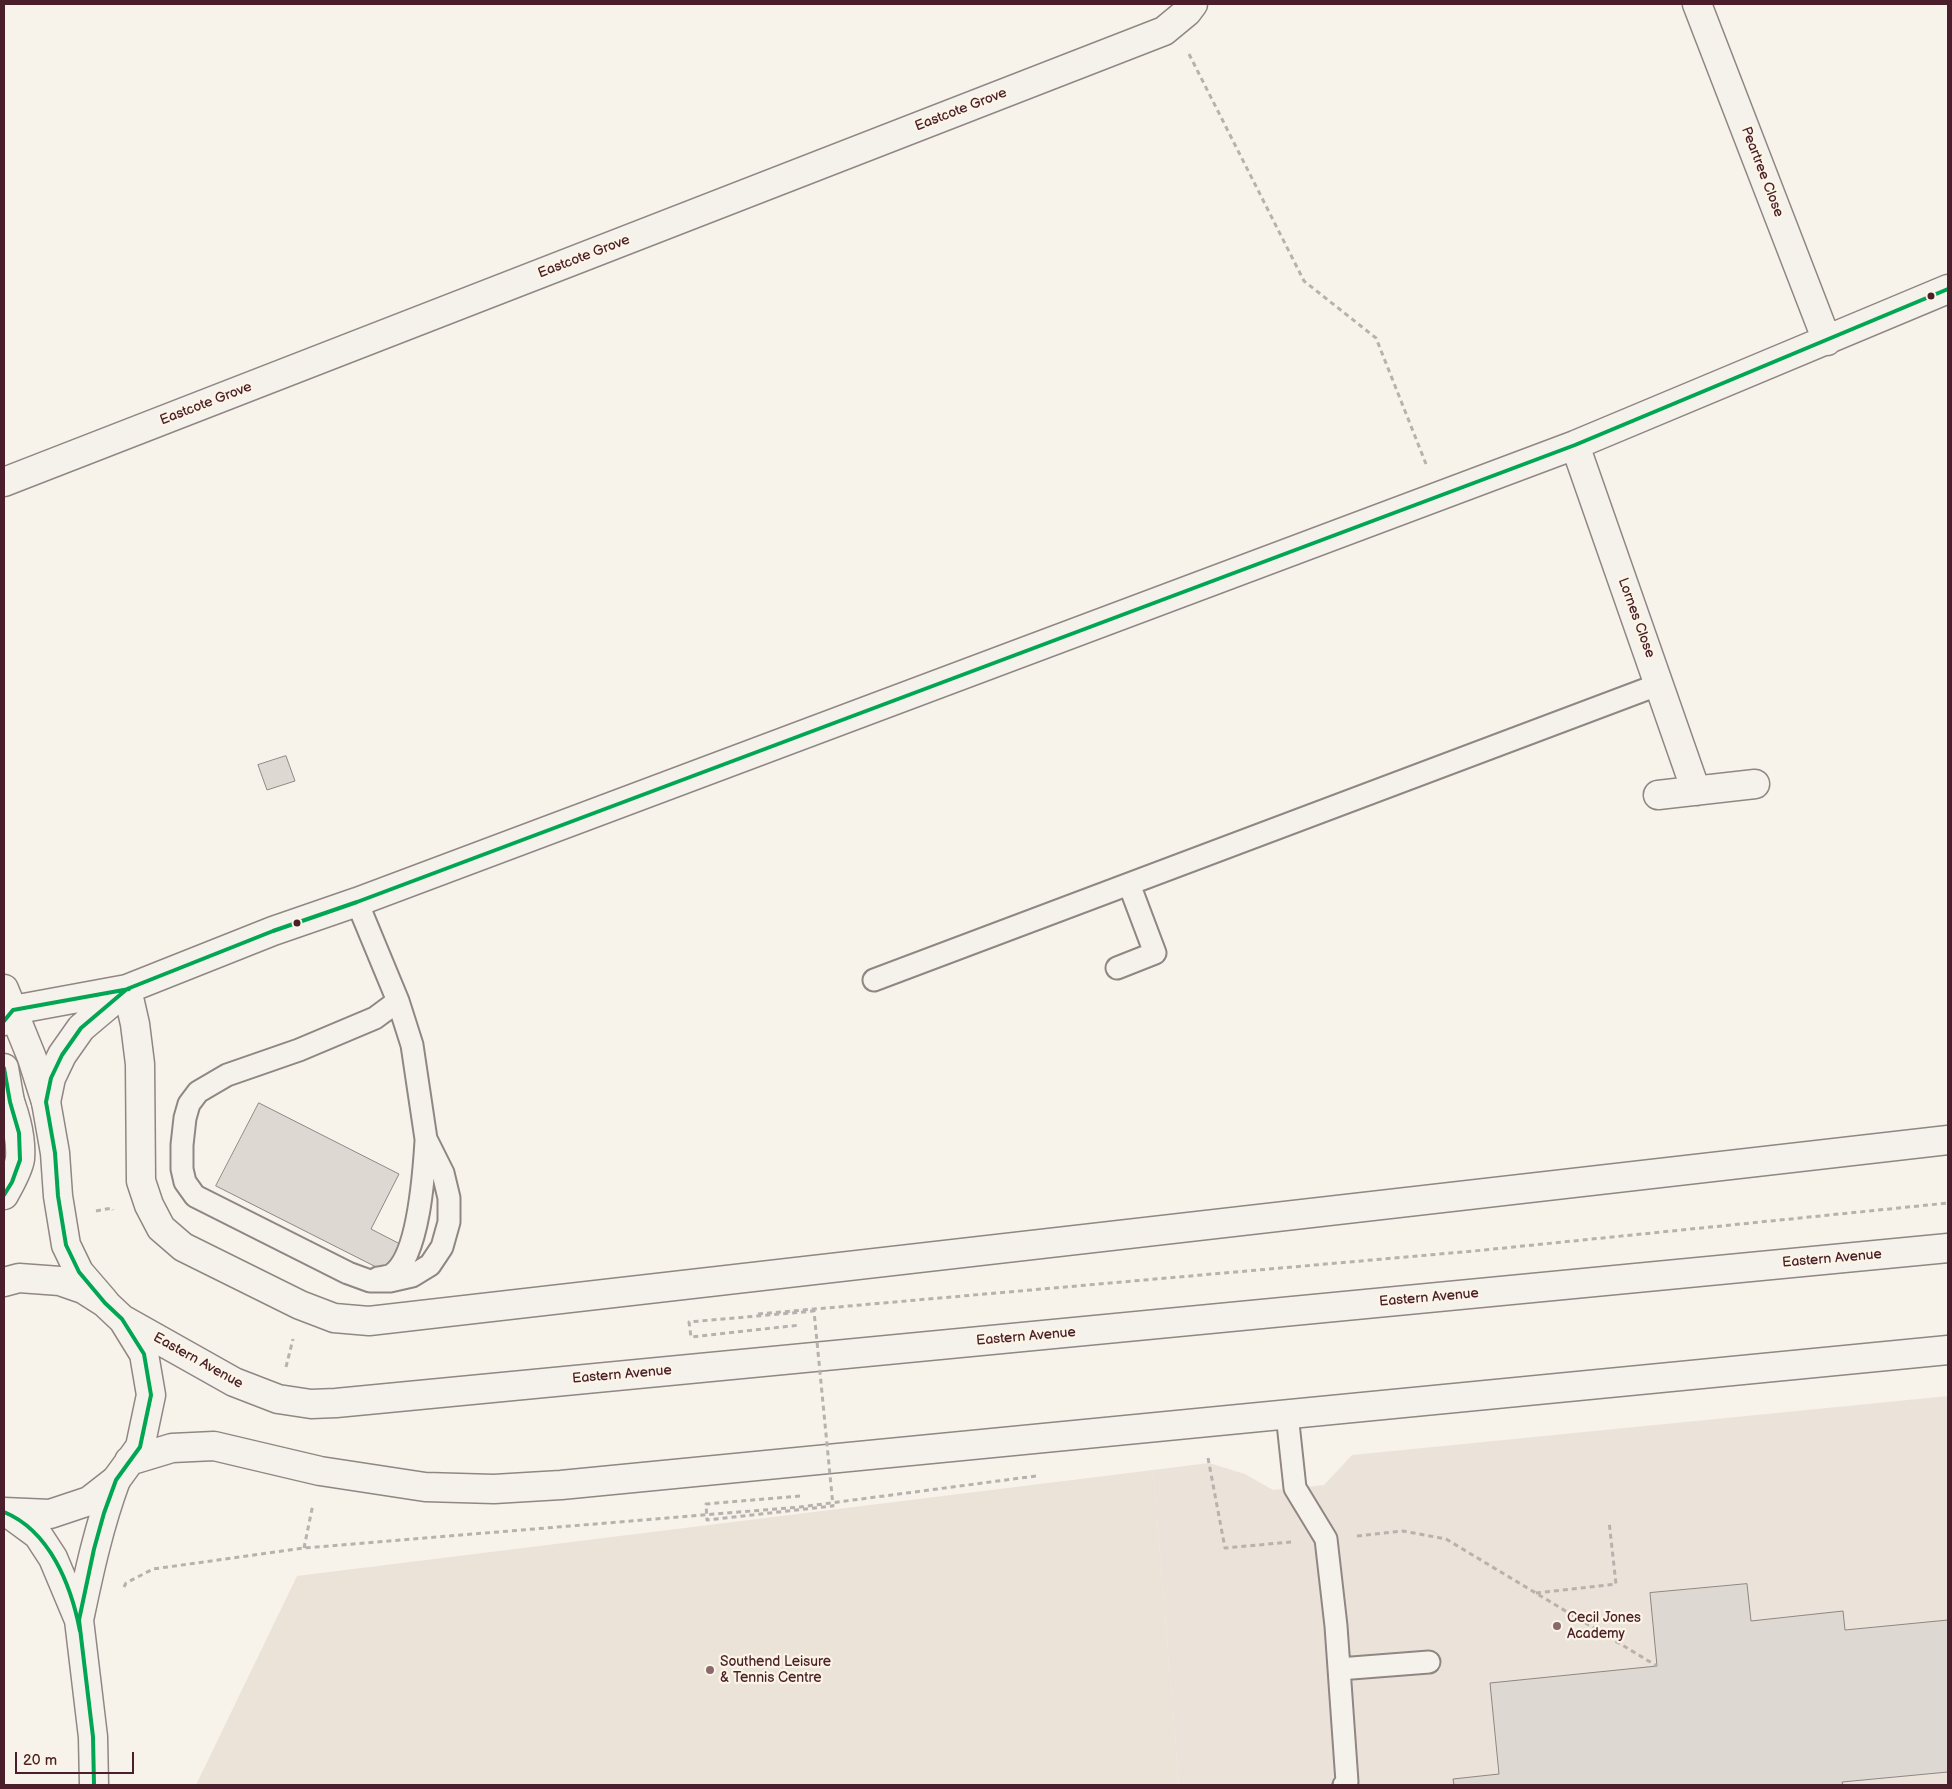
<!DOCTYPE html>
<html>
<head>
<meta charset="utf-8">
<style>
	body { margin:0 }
	#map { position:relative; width:1952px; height:1789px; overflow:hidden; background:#f7f3ea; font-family:"Balsamiq Sans",sans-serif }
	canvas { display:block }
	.frame { position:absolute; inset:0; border:5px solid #4a1f2b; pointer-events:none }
	.scale { position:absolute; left:15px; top:1752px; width:119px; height:22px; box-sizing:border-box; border:2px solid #4a1f2b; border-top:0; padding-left:6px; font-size:15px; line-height:18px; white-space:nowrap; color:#4a1f2b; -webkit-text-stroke:4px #fcf5e5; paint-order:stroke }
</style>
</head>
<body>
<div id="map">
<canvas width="1952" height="1789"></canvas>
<div class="frame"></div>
<div class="scale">20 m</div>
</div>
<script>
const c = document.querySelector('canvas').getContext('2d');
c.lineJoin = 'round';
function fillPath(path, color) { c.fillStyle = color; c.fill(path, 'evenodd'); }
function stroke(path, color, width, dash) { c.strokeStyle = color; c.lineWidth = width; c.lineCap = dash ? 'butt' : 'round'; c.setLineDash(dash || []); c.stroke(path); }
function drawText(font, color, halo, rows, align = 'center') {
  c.font = font + ' "Balsamiq Sans",sans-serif'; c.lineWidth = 4.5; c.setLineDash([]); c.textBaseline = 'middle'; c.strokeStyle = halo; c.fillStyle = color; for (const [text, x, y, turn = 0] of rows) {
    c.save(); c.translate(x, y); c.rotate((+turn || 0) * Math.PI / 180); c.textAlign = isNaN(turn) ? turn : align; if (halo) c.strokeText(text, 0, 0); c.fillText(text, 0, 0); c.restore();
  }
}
const built = new Path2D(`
	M1948,1396V1785H1179L1153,1470L1209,1463L1245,1474L1273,1490L1295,1488L1324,1485L1352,1455Z`);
const green = new Path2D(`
	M1153,1470L1179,1785H196L297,1576Z`);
const building = new Path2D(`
	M286,756L295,781L267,790L258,765Z
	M259,1103L399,1174L371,1229L402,1245L388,1273L216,1186Z
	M1747,1584L1751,1621L1843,1611L1845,1630L1948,1620V1772L1842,1782L1843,1785H1454L1453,1779L1499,1774L1490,1683L1657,1666L1650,1593Z`);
const path = new Path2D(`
	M1189,54L1304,281L1376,338L1426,464
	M96,1211L112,1208L113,1210
	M758,1314L1474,1251L1948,1203
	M286,1367L293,1339
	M1208,1458L1225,1548L1291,1542
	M1357,1536L1403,1531L1446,1539L1657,1666
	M304,1548L313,1504
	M124,1587L126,1583L153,1569L304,1548L800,1507L1036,1476
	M1536,1593L1616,1584L1609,1521`);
const service = new Path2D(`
	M357,902L398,1001L412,1045L426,1139L443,1173L449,1198V1222L442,1247L430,1265L412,1276L390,1281H370L348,1273L195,1196L185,1182L182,1169V1145L185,1118L189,1104L198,1092L227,1075L299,1050L375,1018L398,1001
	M1117,968L1155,953L1129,884
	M874,980L1660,684
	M378,1278C382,1277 389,1277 393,1274C419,1254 424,1173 426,1141
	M1287,1414L1295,1488L1326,1539L1336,1626L1347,1782L1344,1785
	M1339,1669L1429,1662`);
const minor = new Path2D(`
	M1697,4L1827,341
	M1575,445L1696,791
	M4,482L1164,31L1187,12L1193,4
	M1658,795L1755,784
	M127,989L135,1024L140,1064L141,1181L149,1205L161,1228L183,1247L300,1305L334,1318L369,1321L1948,1140
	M4,1021L13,1010L127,989L273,931L357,902L1575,445L1948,289
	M4,1068L10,1102
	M46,1102L51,1078L62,1055L81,1028L126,990
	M8,1513L38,1535L53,1558L79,1620L93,1737L94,1785
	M79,1620C89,1572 99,1526 116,1480`);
const tertiary = new Path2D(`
	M4,989L32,1058L46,1102L55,1153L58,1196L66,1245L79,1272L104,1301
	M4,1086C13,1108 22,1134 20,1159C18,1171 10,1184 4,1195`);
const primary = new Path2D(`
	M4,1282L19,1278L60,1281L83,1289L105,1303L122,1319L234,1382L278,1399L311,1404L336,1403L1948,1248
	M129,1461L172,1448L214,1446L320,1471L425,1487L494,1489L561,1485L1948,1350
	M4,1512L50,1514L89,1501L116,1480L140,1447L151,1395L144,1354L123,1320`);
const pathBridge = new Path2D(`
	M800,1496L706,1504L707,1520L833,1506L814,1311L689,1322L691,1337L800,1325`);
const bus1 = new Path2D(`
	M4,1021L13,1010L129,989
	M4,1068L10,1102L19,1133L20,1160L12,1182L4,1195
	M4,1512C50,1531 71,1585 80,1631
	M94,1785L93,1737L79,1620L94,1549L104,1513L116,1480L140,1447L151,1395L144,1354L122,1319L105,1303L79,1272L66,1245L58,1196L55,1153L46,1102L51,1078L62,1055L81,1028L127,989L273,931L357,902L1575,445L1948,289`);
const markers = [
	[1931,296,4.5,"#4a1f2b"],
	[297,923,4.5,"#4a1f2b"],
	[1557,1626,5,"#87696e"],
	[710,1670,5,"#87696e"]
];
const streetNames = [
	["Eastcote Grove",961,110,-21],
	["Peartree Close",1762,172,69],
	["Eastcote Grove",584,257,-21],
	["Eastcote Grove",206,404,-21],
	["Lornes Close",1636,618,70],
	["Eastern Avenue",1832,1259,-5],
	["Eastern Avenue",1429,1298,-5],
	["Eastern Avenue",1026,1337,-5],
	["Eastern Avenue",198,1361,29],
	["Eastern Avenue",622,1375,-5]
];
const poiNames = [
	["Cecil Jones",1567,1618],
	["Academy",1567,1634],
	["Southend Leisure",720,1662],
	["& Tennis Centre",720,1678]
];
fillPath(built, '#ebe3d9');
fillPath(green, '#ebe2d8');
fillPath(building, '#ddd8d2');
stroke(building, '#908684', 1);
stroke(service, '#908684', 25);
stroke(minor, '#908684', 31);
stroke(tertiary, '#908684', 31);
stroke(primary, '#908684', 31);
stroke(path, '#b8b1ae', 3, [5, 4]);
stroke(service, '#f5f2ec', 21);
stroke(minor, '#f5f2ec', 28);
stroke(tertiary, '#f5f2ec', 28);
stroke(primary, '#f5f2ec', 28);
stroke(pathBridge, '#b8b1ae', 3, [5, 4]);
stroke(bus1, '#00a651', 4);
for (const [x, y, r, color] of markers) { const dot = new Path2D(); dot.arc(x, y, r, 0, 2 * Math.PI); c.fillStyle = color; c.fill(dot); stroke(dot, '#fcf5e5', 2); }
drawText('14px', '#4a1f2b', '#fcf5e5', streetNames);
drawText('14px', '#4a1f2b', '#fcf5e5', poiNames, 'left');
</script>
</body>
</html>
